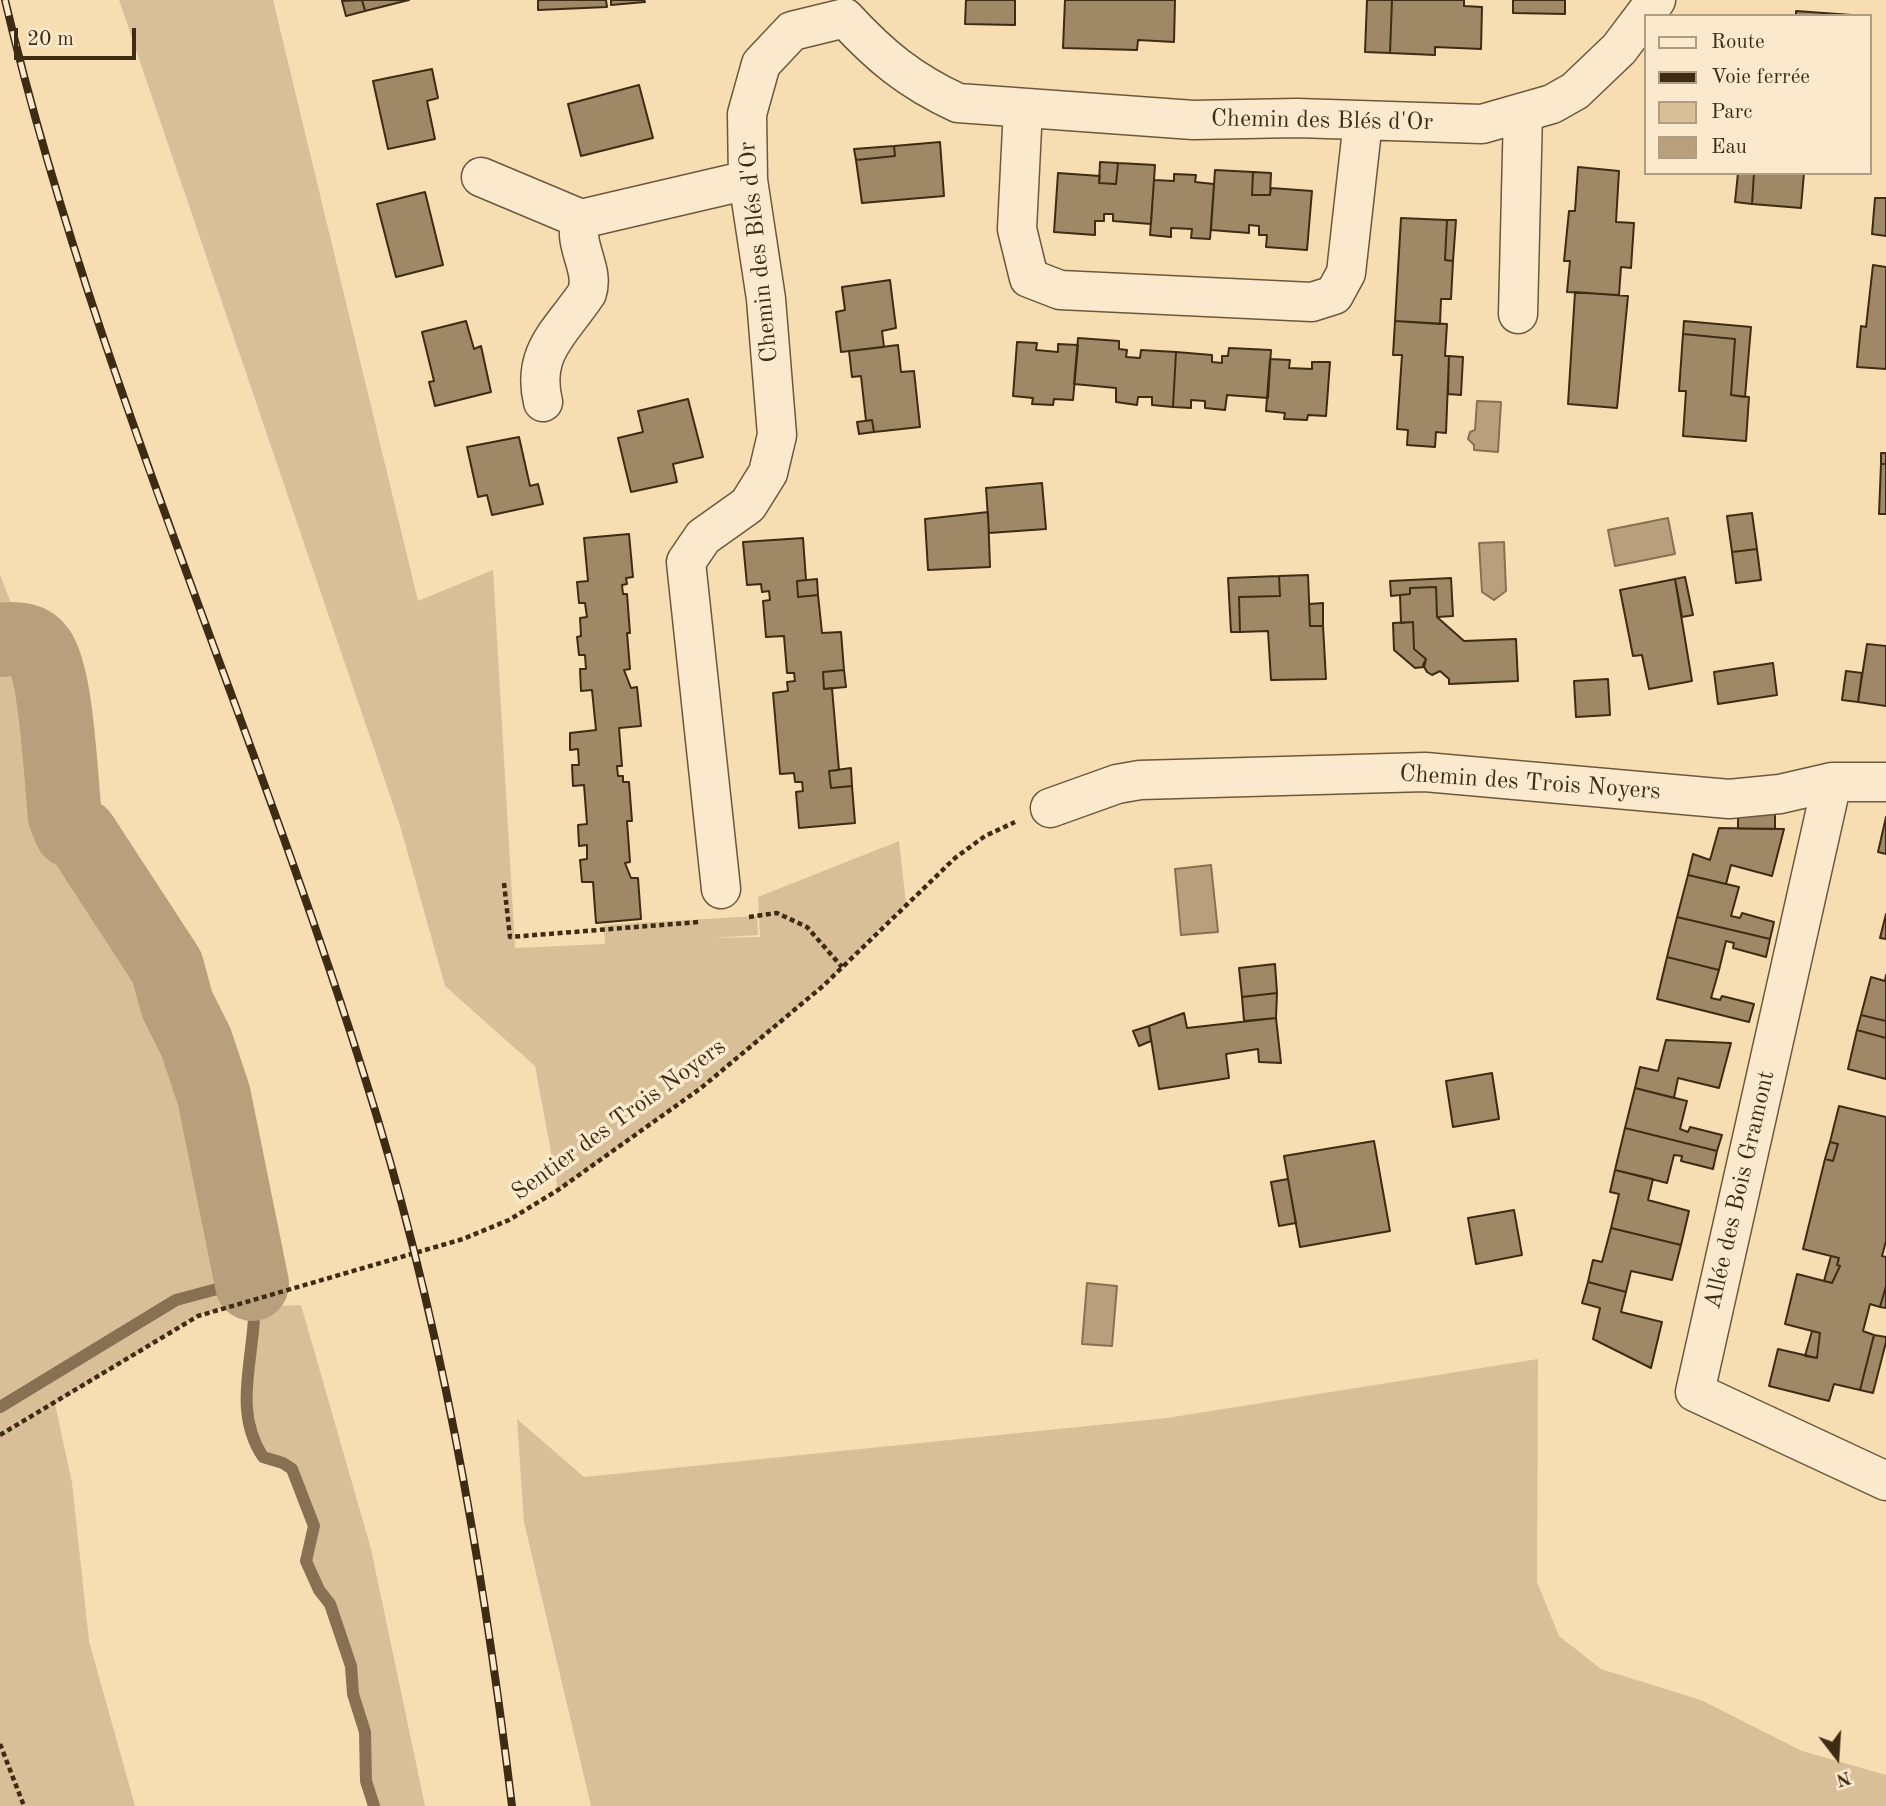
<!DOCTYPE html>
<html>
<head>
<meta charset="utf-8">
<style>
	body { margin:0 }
	#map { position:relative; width:1886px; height:1806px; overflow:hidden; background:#f7ddb2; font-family:"Old Standard TT",serif }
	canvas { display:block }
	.legend { position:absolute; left:1644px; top:14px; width:228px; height:161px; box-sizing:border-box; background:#fae9cd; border:2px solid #af9d83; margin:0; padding:9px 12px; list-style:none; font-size:21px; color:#3e2b14 }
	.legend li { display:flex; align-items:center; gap:14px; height:35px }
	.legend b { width:35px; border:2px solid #af9d83 }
	.north { position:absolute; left:1802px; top:1722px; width:70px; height:70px; -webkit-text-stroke:5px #fae9cd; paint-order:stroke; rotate:163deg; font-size:19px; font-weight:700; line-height:28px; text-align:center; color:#3e2b14 }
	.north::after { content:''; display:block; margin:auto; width:24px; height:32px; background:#3e2b14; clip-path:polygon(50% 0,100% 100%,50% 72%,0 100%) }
	.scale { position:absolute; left:14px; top:28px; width:122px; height:32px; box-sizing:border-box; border:4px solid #3e2b14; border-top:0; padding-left:9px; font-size:21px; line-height:24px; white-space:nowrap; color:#3e2b14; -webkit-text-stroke:5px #fae9cd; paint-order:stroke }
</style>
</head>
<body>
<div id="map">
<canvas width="1886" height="1806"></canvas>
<ul class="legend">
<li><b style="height:9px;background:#fae9cd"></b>Route</li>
<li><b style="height:9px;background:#3e2b14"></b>Voie ferrée</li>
<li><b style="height:19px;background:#d8bf97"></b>Parc</li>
<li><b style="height:19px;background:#b8a07c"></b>Eau</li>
</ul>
<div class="north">N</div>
<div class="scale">20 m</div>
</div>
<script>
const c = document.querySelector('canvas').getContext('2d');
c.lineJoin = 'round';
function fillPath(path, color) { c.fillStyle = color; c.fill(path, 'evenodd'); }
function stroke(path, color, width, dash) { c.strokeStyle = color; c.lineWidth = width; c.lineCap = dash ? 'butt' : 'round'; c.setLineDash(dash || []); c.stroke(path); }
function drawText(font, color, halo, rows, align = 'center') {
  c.font = font + ' "Old Standard TT",serif'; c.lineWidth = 7; c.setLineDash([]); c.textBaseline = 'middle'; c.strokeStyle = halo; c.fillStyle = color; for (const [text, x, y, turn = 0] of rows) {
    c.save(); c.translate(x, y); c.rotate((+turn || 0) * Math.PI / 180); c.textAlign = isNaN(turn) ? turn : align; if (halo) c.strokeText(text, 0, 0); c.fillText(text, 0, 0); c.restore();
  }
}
const green = new Path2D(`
	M119,0H273L418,601L493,570L515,948L605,944L604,925L757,916L758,935L711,938L760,937L758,897L899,841L906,904C876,930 851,961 821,987C739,1061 649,1127 558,1190L535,1066L445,986L399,822Z
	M0,575L26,642L39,650L49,672L65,817L71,831L81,835L167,967L177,1004L196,1042L214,1096L254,1298L198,1316L55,1404L72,1483L89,1641L135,1806H0Z
	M71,779L177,932L193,1012L173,963L89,828L75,816Z
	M301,1305L371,1549L425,1806H374L366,1781L365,1732L353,1694L351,1666L330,1605L319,1590L306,1561L314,1526L292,1469L283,1463L263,1457L252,1440L247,1415L246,1372L256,1307Z
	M1538,1359L1537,1582L1559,1636L1601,1669L1701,1700L1802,1751L1886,1775V1806H591L524,1522L517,1419L584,1477L1167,1418Z`);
const water = new Path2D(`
	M1477,401L1501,402L1498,452L1474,450V445L1468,439L1470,432L1475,430Z
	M1668,518L1675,554L1615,566L1608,530Z
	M1504,542L1506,591L1494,600L1482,592L1479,543Z
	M1211,865L1218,932L1181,935L1175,869Z
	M1087,1283L1117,1286L1112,1346L1082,1344Z`);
const stream = new Path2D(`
	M0,1407L176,1300L232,1285L252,1284C263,1342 227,1403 263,1457L283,1463L292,1469L314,1526L306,1561L319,1590L330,1604L351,1666L353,1694L365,1732L366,1781L374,1806`);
const river = new Path2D(`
	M0,640C14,638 30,638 39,651C57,675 61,782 65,817L71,831L81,835L167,967L177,1004L196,1042L214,1096L252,1284`);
const building = new Path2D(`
	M362,0L365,11L346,16L342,1Z
	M362,0H409L365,11Z
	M538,0H606L607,7L538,10Z
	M611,0H644L645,2L611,5Z
	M966,0H1015V25L965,24Z
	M1065,0H1175L1174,42L1138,40L1137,50L1063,48Z
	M1367,0H1392L1390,53L1365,52Z
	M1392,0H1464V6L1482,7L1481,49L1435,47V55L1390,53Z
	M1513,0H1565V14L1513,13Z
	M1796,11L1852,15L1796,16Z
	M432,69L438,98L427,101L435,139L388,149L373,81Z
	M639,85L653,138L581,156L568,104Z
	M940,142L944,196L862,203L856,160L895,156L894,146Z
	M894,146L895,156L856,160L854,149Z
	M1100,162L1118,163L1116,184L1099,183Z
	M1118,163L1155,165L1151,224L1113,221V214H1104V221H1095V235L1054,232L1058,173L1100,176L1099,183L1116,184Z
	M1578,167L1619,171L1616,222L1634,223L1631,268L1621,267L1619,295L1567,292L1570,261H1564L1569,211H1575Z
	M1215,170L1253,172L1252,195H1270L1271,188L1312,191L1307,250L1266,247L1267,235H1259V226L1249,225V233L1211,230Z
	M1253,172L1271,173L1270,195H1252Z
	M1738,173H1754L1752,204L1735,202Z
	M1754,173H1804L1801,208L1752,204Z
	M1174,174L1196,175L1195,182L1214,184L1210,239L1191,238L1192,229L1171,228V237L1150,235L1154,180L1174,181Z
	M425,192L443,265L396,277L377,204Z
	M1875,198H1886V236L1872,234Z
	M1401,218L1447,220L1445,260L1453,261L1451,299H1441L1440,324L1395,321Z
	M1447,220H1456L1453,261L1445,260Z
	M1873,265L1886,267V369L1857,367L1861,326L1866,327Z
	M890,280L896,328L882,331L884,347L841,352L836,312L845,310L842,287Z
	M1575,292L1628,296L1617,408L1568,404Z
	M466,321L474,349L481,346L491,392L435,406L429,382L434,381L422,332Z
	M1395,321L1447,324L1445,356H1449L1446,433L1436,432L1435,447L1407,445L1408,430L1397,429L1402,355H1393Z
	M1684,321L1751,327L1745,397L1731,395L1735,339L1683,334Z
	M1683,334L1735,339L1731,395L1749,397L1746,441L1683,436L1686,391H1679Z
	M1078,338L1119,341V349L1127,350L1126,357L1140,358L1141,350L1176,352L1173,407L1152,405V397H1138L1137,405L1116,402V388L1074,384Z
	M1017,342L1037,343L1036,350L1058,352V344L1078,345L1073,400L1054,399L1053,405L1032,404L1033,398L1013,396Z
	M898,345L901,372L914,371L920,427L874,432L872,420L866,421L861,376L852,377L849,351Z
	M1229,348L1271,350L1268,398L1227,395L1225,410L1205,408V401L1191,400V408L1173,407L1176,352L1212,355V362L1222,363V356H1228Z
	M1449,356L1463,357L1461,395L1448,394Z
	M1270,359L1290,360L1289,368L1312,369V362H1330L1326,416L1308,415L1307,420L1284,419L1285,413L1266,411Z
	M688,399L703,457L673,464L677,482L631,492L618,438L643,432L638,411Z
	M872,420L874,432L859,434L857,422Z
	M519,437L530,486L538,484L543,504L492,515L487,495L478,497L467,447Z
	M1881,453H1886V464H1881Z
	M1881,464H1886V514H1879Z
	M1042,483L1046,529L989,533L986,488Z
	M988,512L990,567L928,570L925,519Z
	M1752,513L1757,549L1732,552L1727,516Z
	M629,534L633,577L626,578L627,584L622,585L623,594H627L630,633H627L630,669L624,670L631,688L637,687L641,726L619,728L622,766H617L618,776H623V782H629L632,821H627L630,862L625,863L631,878H638L641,919L596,923L593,882H582L580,860L587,859V845L579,846L578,825L587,824L584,785L573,786L572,765H579L578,749L570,750V733L596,730L592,690L581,691L580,669H586L585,655H579L577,637L581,636L580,618L587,617L585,603H579L577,582L588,581L584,538Z
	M803,538L806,580L797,581L798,597L818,595L822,633L841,632L844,670L823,672L824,689L832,688L839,770L829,771L831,788L852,786L855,823L799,828L796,792L803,791L802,782H795L794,773L780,774L773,693L788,691L787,682L795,681L794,673H787L784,636L766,637L763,601L770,600L769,591L762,592L761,584L747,585L743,542Z
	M1757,549L1761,580L1736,583L1732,552Z
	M1308,575L1310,626H1323L1326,679L1271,680L1268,631L1240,632L1239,597L1280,596L1279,576Z
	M1279,576L1280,596L1239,597L1240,632H1231L1228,578Z
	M1685,577L1693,615L1682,617L1675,579Z
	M1451,578L1453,616L1437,617L1436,587L1410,588V594L1391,596L1390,581Z
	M817,579L818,595L798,597L797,581Z
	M1675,579L1692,681L1649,689L1642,655L1633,656L1620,590Z
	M1436,587L1437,617L1464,641L1516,639L1518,681L1449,684V679L1440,671L1432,675L1427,672L1423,665L1426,659L1414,649L1413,622L1401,623L1400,595L1410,594V588Z
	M1323,603V626H1310L1309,604Z
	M1413,622L1414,649L1426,659L1424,667L1415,668L1394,650L1393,623Z
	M1867,644L1886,646V706L1858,702Z
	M1773,663L1777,695L1718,704L1714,672Z
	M844,670L846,687L824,689L823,672Z
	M1846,671L1862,673L1858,702L1842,700Z
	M1608,679L1610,715L1576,717L1574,681Z
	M851,768L852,786L831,788L829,771Z
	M1738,812L1775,813V829H1738Z
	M1886,817V854L1878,852Z
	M1719,828L1784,829L1772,876L1731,865L1726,884L1688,875L1693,854L1710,860Z
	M1688,875L1739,887L1731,916L1740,918L1742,913L1774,922L1770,939L1677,917Z
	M1886,914V939L1880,938Z
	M1677,917L1770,939L1766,957L1733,948L1734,943L1726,941L1719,970L1667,957Z
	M1667,957L1719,970L1711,998L1720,1000L1722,996L1754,1004L1749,1022L1657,999Z
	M1275,964L1277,993L1242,997L1239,968Z
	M1886,975V1021L1861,1015L1871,977L1885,981Z
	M1277,993L1276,1018L1244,1021L1242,997Z
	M1184,1013L1187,1028L1276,1018L1281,1063L1259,1062L1258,1049L1226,1054L1229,1078L1159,1089L1149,1026Z
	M1861,1015L1886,1021V1038L1857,1030Z
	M1149,1026L1151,1041L1139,1046L1133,1031Z
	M1857,1030L1886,1038V1079L1848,1069Z
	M1666,1040L1731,1043L1719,1088L1678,1078L1674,1098L1635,1088L1640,1067L1658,1071Z
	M1492,1073L1499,1119L1453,1127L1446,1081Z
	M1635,1088L1687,1101L1680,1129L1688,1132L1690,1127L1722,1135L1717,1151L1625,1128Z
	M1839,1106L1886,1117V1241L1882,1256L1886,1257V1286L1880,1307L1870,1304L1863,1331L1874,1335L1860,1390L1834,1384L1829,1401L1769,1386L1778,1349L1817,1358L1820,1333L1785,1324L1797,1274L1832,1283L1840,1266L1837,1265L1839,1258L1803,1249L1825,1159L1833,1161L1838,1144L1830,1142Z
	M1625,1128L1717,1151L1713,1169L1681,1161L1682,1156L1674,1155L1667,1183L1615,1170Z
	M1374,1141L1390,1231L1300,1247L1284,1156Z
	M1830,1142L1838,1144L1833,1161L1825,1159Z
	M1615,1170L1653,1179L1648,1200L1689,1211L1681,1245L1611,1228L1619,1194L1610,1192Z
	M1288,1179L1296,1223L1279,1226L1271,1182Z
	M1514,1210L1522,1255L1476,1264L1468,1218Z
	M1611,1228L1681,1245L1672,1280L1631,1271L1626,1292L1588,1282L1593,1260L1602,1262Z
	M1831,1256L1839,1258L1837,1265L1840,1266L1832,1283L1824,1281Z
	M1588,1282L1626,1292L1621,1312L1662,1322L1651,1368L1593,1339L1600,1308L1582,1303Z
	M1886,1286V1308L1880,1307Z
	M1812,1331L1820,1333L1817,1358L1805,1356Z
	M1874,1335L1886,1337V1342L1873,1393L1860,1390Z`);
const path = new Path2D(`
	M504,883L510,937L699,922
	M749,917L777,913L807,927L842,967
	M0,1435L198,1316L463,1239L509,1220L558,1190L701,1088L823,986L955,858L985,836L1015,822
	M0,1744L24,1806`);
const minor = new Path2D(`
	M1023,108L1017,229L1029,278L1060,290L1312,302L1334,295L1346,273L1363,121
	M481,177L581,219C572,245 595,268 587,293C561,332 531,352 543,402
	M581,219L748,180
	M1518,314L1523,113
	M1832,782L1695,1392L1886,1481
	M1050,808L1117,784L1140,780L1425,772L1729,799L1780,794L1832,782H1886
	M721,889L686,562L703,537L748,505L768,473L777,435L766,299L748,180L747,114L761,64L792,31L845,18C880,56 910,81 958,103L1193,120L1297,118L1482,124L1552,104L1575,91L1619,49L1656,0`);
const rail = new Path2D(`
	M5,0C92,368 251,715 364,1075C440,1313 482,1558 512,1806`);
const streetNames = [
	["Chemin des Blés d'Or",1322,121,1],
	["Chemin des Blés d'Or",759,252,-96],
	["Chemin des Trois Noyers",1530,783,4],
	["Sentier des Trois Noyers",619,1120,-36],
	["Allée des Bois Gramont",1740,1190,-77]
];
fillPath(green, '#d8bf97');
fillPath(water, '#b8a07c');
stroke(water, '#877152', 2);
stroke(stream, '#877152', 12);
stroke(river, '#b8a07c', 74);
fillPath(building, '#9e8866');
stroke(building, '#3e2b14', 2);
stroke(minor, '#6c583c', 41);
stroke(path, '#3e2b14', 4.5, [5, 3.5]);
stroke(minor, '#fae9cd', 38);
stroke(rail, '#3e2b14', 8);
stroke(rail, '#fae9cd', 5, [16]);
drawText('24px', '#3e2b14', '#fae9cd', streetNames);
</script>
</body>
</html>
